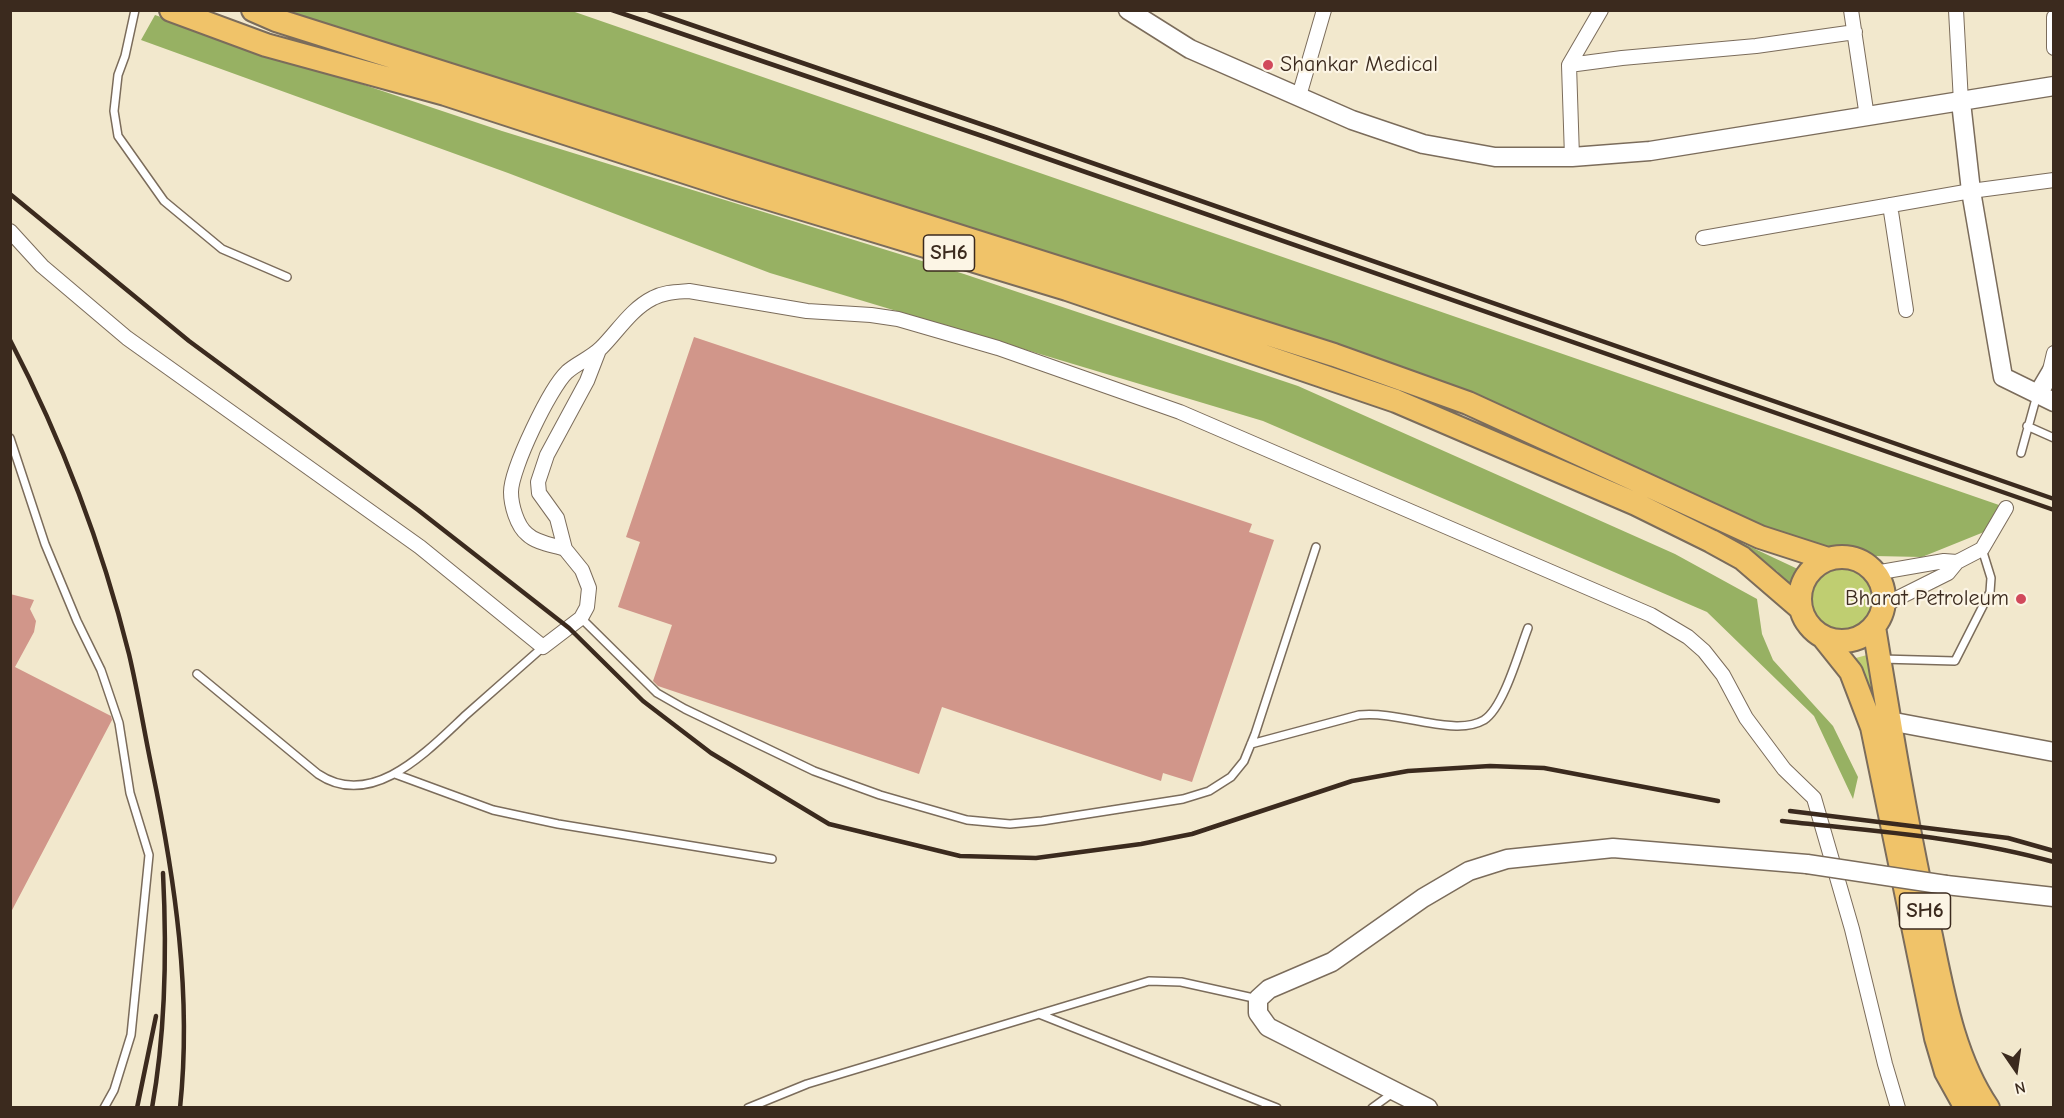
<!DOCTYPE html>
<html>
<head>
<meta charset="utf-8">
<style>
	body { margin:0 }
	#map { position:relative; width:2064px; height:1118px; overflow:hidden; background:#f2e8cd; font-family:"Comic Neue",sans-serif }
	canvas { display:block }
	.frame { position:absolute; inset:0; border:12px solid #3b2a1e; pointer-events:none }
	.north { position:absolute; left:1986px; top:1040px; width:60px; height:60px; -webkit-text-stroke:4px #fcf5e5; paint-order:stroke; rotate:167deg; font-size:16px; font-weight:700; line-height:24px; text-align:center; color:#3b2a1e }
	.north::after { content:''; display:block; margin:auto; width:21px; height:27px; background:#3b2a1e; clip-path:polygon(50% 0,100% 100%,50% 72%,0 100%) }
</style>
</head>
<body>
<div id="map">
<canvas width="2064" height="1118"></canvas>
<div class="frame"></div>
<div class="north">N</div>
</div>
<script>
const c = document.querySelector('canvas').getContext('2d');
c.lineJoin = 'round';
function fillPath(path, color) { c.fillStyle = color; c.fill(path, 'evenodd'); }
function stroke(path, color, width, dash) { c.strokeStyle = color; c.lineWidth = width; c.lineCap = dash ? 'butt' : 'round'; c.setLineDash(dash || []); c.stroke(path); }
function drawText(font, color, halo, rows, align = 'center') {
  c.font = font + ' "Comic Neue",sans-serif'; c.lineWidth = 4.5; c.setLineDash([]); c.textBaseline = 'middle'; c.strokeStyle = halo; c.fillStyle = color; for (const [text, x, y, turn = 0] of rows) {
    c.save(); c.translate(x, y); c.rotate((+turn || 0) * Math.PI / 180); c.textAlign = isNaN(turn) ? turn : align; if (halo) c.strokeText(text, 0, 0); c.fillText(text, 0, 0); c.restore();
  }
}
const green = new Path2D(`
	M1812 600a31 31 0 1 1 62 0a31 31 0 1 1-62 0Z
	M1867,655L1879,711L1852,659Z`);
const forest = new Path2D(`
	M273,11H572L1999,505L1984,532L1922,557L1874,556L1784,540L1463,396Z
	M155,15L502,131L964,274L1298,386L1675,554L1757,599L1762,634L1773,660L1833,726L1858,777L1853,799L1814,716L1707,612L1263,421L770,273L508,173L141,40Z
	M1629,490L1802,571L1791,590L1777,571Z`);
const building = new Path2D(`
	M694,337L1252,524L1249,532L1274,540L1192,782L1163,773L1161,781L942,707L919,774L658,686L653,681L672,625L618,607L640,542L626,537Z
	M10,594L34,600L30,609L36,621L34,632L15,667L111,716L112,720L10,914Z`);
const service = new Path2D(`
	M135,10L125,56L118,75L114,111L118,136L164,201L222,249L287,277
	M2027,426L2054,438
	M10,438L45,544L77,621L101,670L119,723L130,793L149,855L131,1035L114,1090L104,1108
	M2021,453L2037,395
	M581,618L657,693L685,709L814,771L880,795L967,820L1010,824L1042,821L1183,799L1209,791L1231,777L1244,761L1255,734L1316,547
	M1881,659L1955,661L1990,592L1991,578L1982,549
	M197,674L318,774C373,811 429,749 467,714C492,692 518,669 543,647
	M1251,744L1359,715C1381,713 1402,718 1424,722C1442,725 1467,730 1484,720C1504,707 1519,651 1528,628
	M395,774L493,810L558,824L772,859
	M1039,1014L1277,1108
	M748,1108L807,1084L1149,981L1181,982L1258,999
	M1372,1108L1394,1092`);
const minor = new Path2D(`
	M1851,10L1867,117
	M1956,10L1961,102
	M2054,17V48
	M1569,65L1622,58L1756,46L1855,32
	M1299,96L1324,10
	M1572,157L1569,65L1601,10
	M1890,205L1906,310
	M10,231L42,266L127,338L420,547L543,647L581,618L587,607L589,588L582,570L565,549L557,518L539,493L538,482L547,455L587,381L599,350
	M1703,238L1971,191L2054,180
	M2050,370L2054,353
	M565,549C553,545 536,543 527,534C517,526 511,505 511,492C511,469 550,388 567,372C577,363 591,358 601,348C618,331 631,309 653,298C664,292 676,292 689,291L807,311L871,315L898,319L998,348L1180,412L1651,615L1688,637L1704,651L1723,675L1746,718L1784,769L1814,798L1852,929L1885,1064L1898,1108
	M1875,573L1944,561L1957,562
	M1884,605L1948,573L1957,562L1982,549L2006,508`);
const tertiary = new Path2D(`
	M1128,10L1190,49L1352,120L1423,144L1495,157H1572L1650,151L2054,86
	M1961,102L1971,191L2003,377L2054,402
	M2038,394L2054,367
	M1889,721L2054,752
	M1946,885L2054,897
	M1428,1108L1268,1027L1258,1013V999L1269,989L1332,962L1423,898L1469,871L1507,859L1613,848L1807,864`);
const primary = new Path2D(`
	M171,10L266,45L445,94L734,188L1067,289L1396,401L1636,504L1711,541L1742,558L1800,608
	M253,10L276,20L1334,355L1468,403L1760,537L1828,559
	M1800 599a42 42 0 1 1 84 0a42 42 0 1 1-84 0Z
	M1874,627C1891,731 1908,834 1931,936C1943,994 1954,1058 1988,1108
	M1823,637L1851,672L1872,727L1936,1038L1946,1072L1966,1108`);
const rail = new Path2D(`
	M612,10L988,138L2054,510
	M648,10L995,129L2054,499
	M10,194L189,341L418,510L569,628L643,701L711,753L829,824L960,856L1036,858L1141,844L1192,834L1352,781L1408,771L1490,766L1544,768L1718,801
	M10,340C61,438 102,546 129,654C138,692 144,731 152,769C175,879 192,995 180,1108
	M1790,811L2008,838L2054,851
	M1782,821C1873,831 1965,837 2054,862
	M137,1108L156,1016
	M152,1108C166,1030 167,952 163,873`);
const tertiaryBridge = new Path2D(`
	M1807,864L1946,885`);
const markers = [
	[1268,65,6,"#d1495b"],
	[2021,599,6,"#d1495b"]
];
const shields = [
	[949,253,51],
	[1925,911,51]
];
const shieldNames = [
	["SH6",949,253],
	["SH6",1925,911]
];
const poiNames = [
	["Shankar Medical",1280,65],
	["Bharat Petroleum",2009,599,"right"]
];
fillPath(green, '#bfce71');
fillPath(forest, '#97b163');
fillPath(building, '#d1968a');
stroke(service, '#7b6c5b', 10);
stroke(minor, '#7b6c5b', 16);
stroke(tertiary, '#7b6c5b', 21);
stroke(primary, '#7b6c5b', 26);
stroke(service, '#fff', 7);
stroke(minor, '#fff', 14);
stroke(tertiary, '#fff', 18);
stroke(primary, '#f0c369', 22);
stroke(rail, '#3b2a1e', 4.5);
stroke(tertiaryBridge, '#7b6c5b', 21, []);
stroke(tertiaryBridge, '#fff', 18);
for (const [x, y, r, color] of markers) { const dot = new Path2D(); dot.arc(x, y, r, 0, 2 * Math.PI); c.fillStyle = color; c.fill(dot); stroke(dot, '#fcf5e5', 2); }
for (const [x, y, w] of shields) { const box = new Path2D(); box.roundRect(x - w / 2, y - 18, w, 36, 4.5); c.fillStyle = '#fcf5e5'; c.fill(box); stroke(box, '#3b2a1e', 1.5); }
drawText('bold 21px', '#3b2a1e', null, shieldNames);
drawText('22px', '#3b2a1e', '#fcf5e5', poiNames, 'left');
</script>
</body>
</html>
